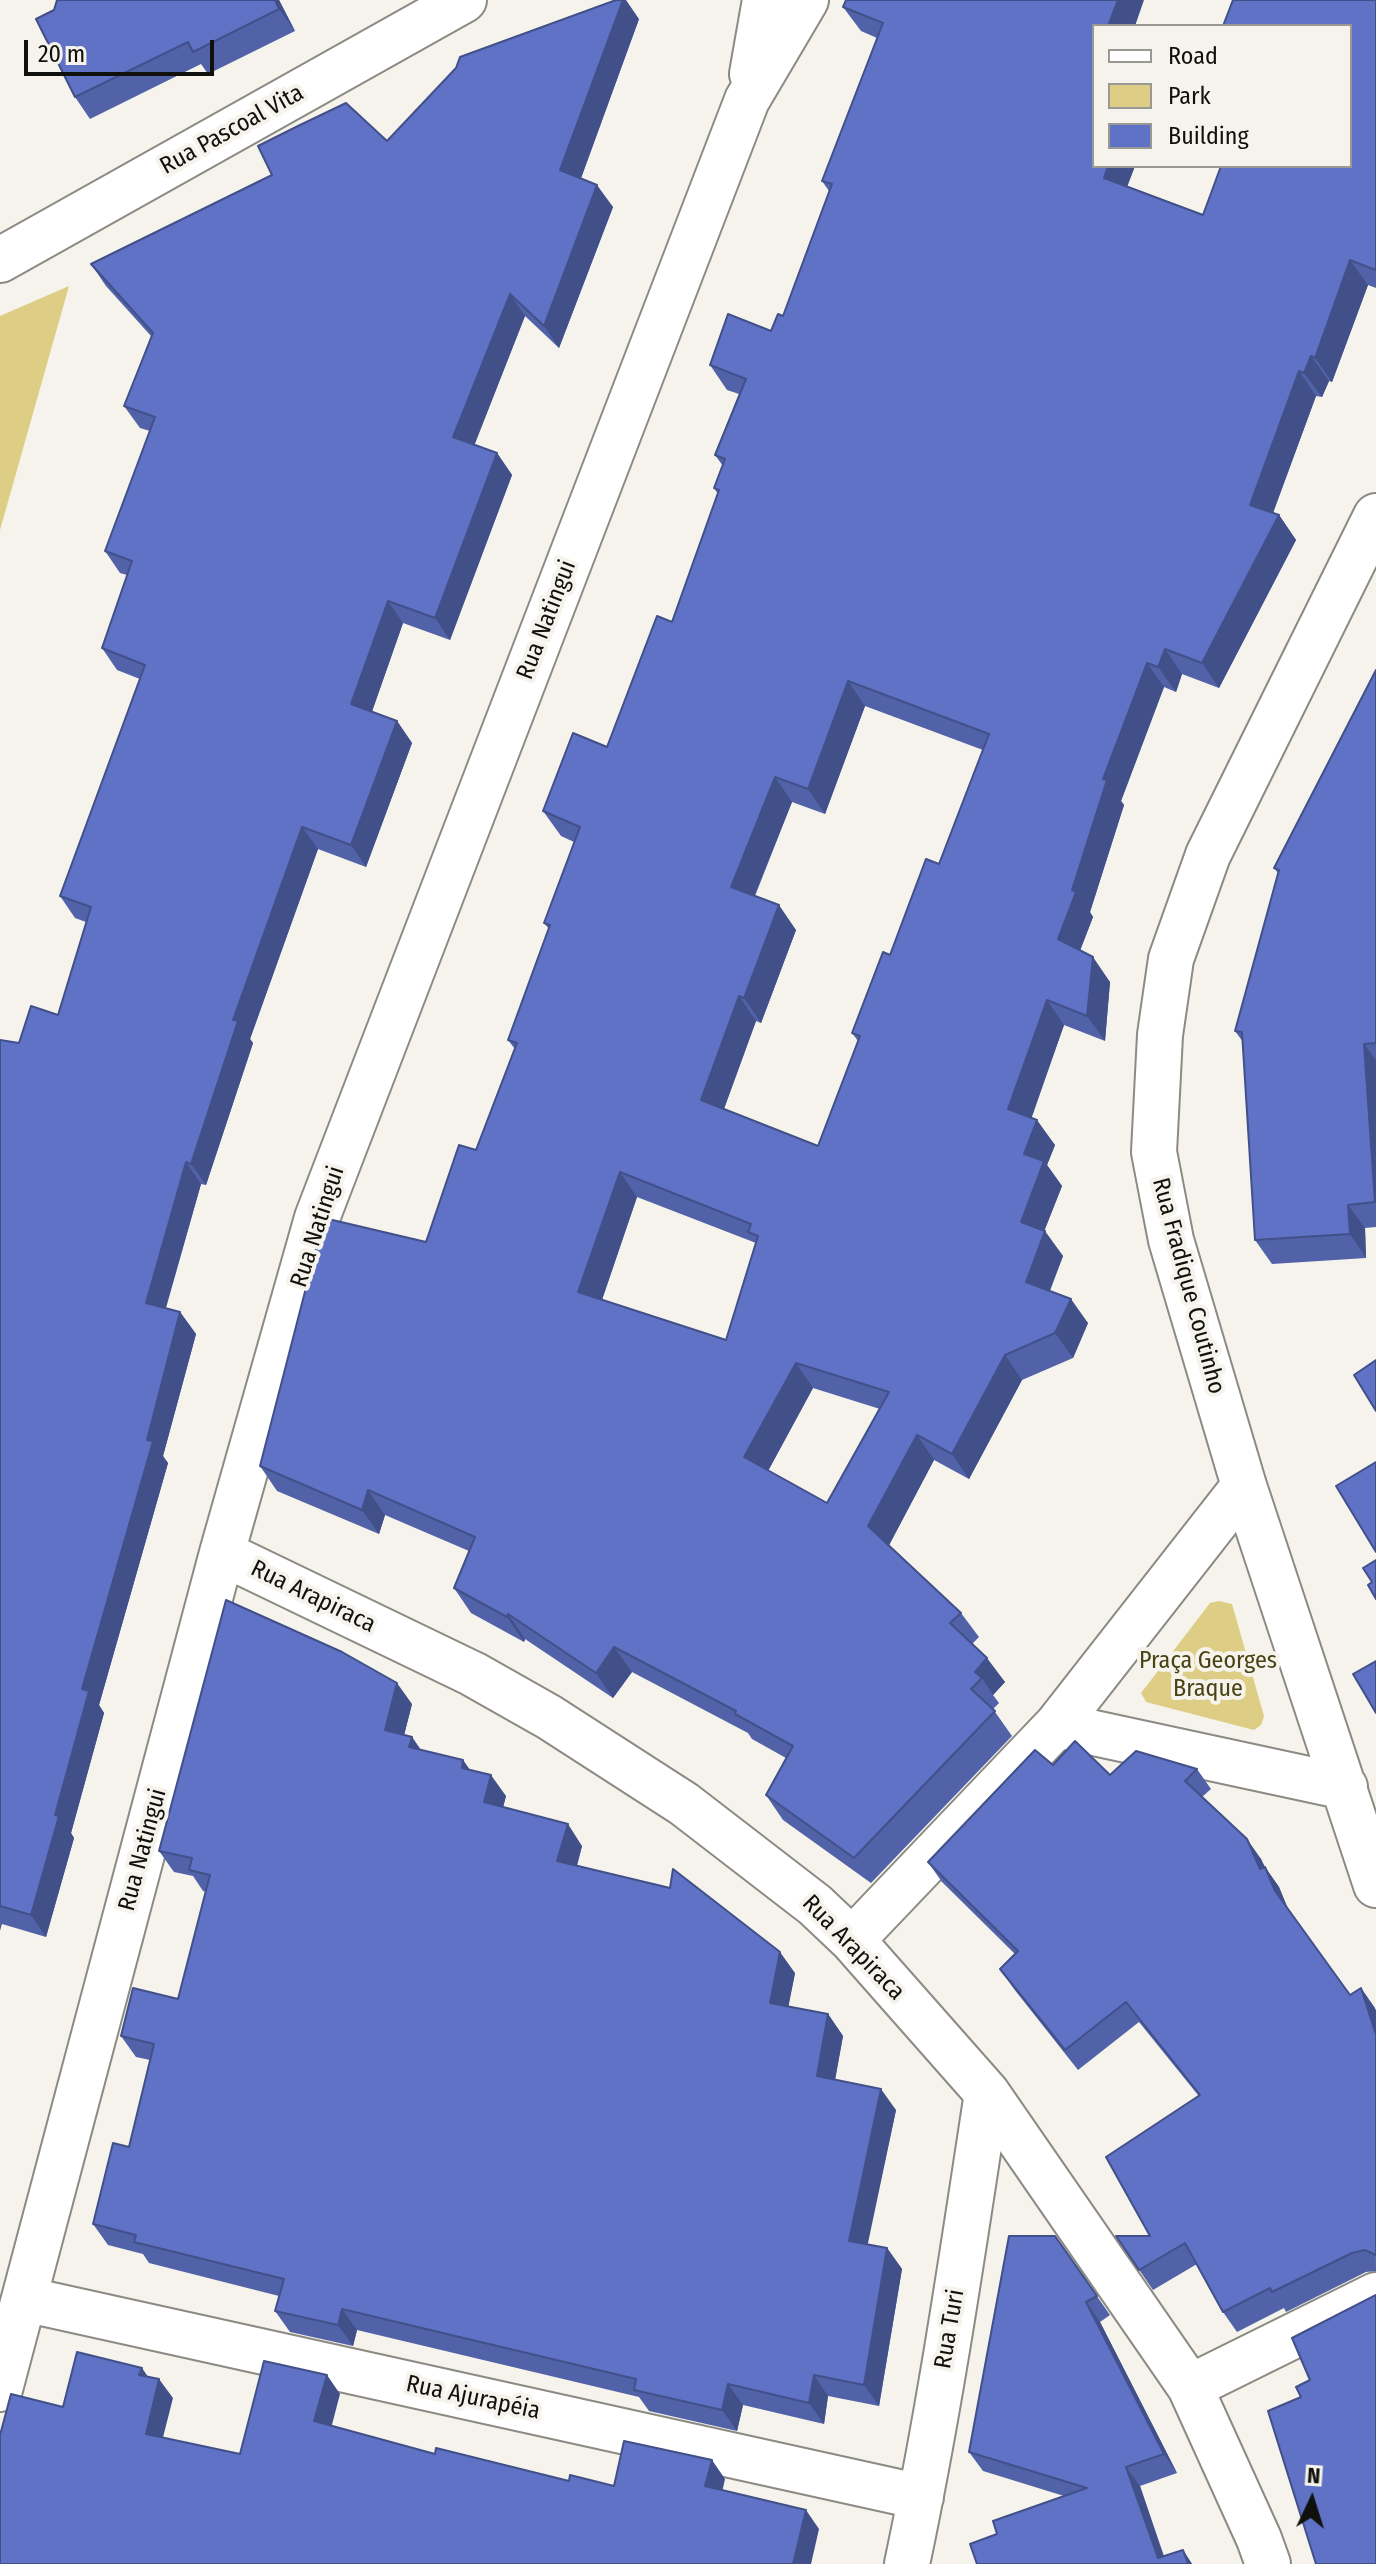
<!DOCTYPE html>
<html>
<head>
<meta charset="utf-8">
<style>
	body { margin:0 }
	#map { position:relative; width:1376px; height:2564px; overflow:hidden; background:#f5f3eb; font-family:"Fira Sans Condensed",sans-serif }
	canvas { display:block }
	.legend { position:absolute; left:1092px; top:24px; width:260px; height:144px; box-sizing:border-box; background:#f5f3eb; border:2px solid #999892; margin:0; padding:10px 14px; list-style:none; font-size:24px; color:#10100d }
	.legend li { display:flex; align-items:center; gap:16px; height:40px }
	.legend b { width:40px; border:2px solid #999892 }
	.north { position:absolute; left:1272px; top:2460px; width:80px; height:80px; -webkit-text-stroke:6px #f5f3eb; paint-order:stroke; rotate:4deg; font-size:22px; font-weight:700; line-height:32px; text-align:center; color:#10100d }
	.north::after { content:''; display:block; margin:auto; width:28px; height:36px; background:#10100d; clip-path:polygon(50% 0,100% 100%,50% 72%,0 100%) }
	.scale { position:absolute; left:24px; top:40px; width:190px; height:36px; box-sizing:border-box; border:4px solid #10100d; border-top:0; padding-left:10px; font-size:24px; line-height:28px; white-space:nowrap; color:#10100d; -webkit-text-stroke:6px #f5f3eb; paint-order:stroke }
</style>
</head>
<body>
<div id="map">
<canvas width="1376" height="2564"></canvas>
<ul class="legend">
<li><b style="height:10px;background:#fff"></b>Road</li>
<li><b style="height:22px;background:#dece85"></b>Park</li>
<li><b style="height:22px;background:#5f72c5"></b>Building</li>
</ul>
<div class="north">N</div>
<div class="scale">20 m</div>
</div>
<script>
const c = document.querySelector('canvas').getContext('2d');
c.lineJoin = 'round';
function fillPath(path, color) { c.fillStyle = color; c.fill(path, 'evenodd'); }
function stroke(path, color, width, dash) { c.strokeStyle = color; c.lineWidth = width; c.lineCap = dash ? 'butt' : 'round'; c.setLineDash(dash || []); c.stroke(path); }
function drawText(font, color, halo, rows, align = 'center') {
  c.font = font + ' "Fira Sans Condensed",sans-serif'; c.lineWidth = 8; c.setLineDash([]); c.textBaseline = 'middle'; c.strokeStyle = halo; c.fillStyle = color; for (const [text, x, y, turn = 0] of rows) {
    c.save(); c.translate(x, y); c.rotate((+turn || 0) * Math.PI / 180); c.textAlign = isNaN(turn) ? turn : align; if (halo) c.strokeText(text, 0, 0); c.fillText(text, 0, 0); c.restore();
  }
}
const green = new Path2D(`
	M69,286L0,530V316Z
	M1219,1601L1232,1604L1264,1716L1261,1725L1254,1730L1146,1702L1141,1693L1210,1603Z`);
const minor = new Path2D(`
	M752,74L765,0
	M0,260L464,0
	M1376,516L1208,855L1171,959L1160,1035L1154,1152L1171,1240L1244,1486L1376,1885
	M222,1553L473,1674L549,1717L684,1804L815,1905L852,1940L987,2093L1190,2387L1259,2539L1268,2564
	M1057,1725L1345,1787
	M852,1940L1057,1725L1244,1486
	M24,2299L921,2497
	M1190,2387L1376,2295
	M0,2389L222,1553L317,1218L747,100L806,0
	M907,2564C940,2408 963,2250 987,2093`);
const wall = new Path2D(`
	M279,0L295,31L208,74L201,64L90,119L75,97L54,10Z
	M1376,0V288L1368,285L1332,382L1329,381L1322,397L1316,396L1273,513L1279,515L1296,540L1219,688L1182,674L1176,692L1164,687L1121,801L1124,805L1090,912L1093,917L1080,950L1110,982L1105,1041L1064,1025L1031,1117L1055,1145L1047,1165L1062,1186L1044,1231L1063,1256L1050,1291L1088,1323L1073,1358L1022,1380L969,1479L934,1460L889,1545L961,1613L979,1637L972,1644L1005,1682L993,1695L999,1703L993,1709L1012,1736L871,1883L783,1820L766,1795L786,1758L752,1739L748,1733L632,1672L613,1698L525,1639L524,1642L471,1613L454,1588L469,1551L385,1515L379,1534L277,1491L260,1466L426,1242L476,1150L515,1049L508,1040L549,929L544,923L574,842L561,836L543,811L607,747L672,622L718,494L714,488L723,466L715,455L739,394L727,390L710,365L771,331L783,316L829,191L822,181L877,38L861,31L843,7L1094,26V166H1135L1127,186L1203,215ZM865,706L983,750L939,864L890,955L852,1033L858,1041L818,1146L724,1109L756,1021L761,1023L796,930L755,896L792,802L825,814ZM637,1197L756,1243L726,1340L602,1300ZM813,1388L880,1409L827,1503L768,1471Z
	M639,19L581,178L613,207L559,348L525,316L474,445L497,453L512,475L450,640L403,623L372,711L397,721L412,743L366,867L318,849L250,1039L253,1043L206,1185L201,1184L166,1308L180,1312L196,1334L163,1456L168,1463L99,1705L104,1713L71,1833L74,1838L46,1937L2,1924L0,1931V1040L19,1043L58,1015L86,922L75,918L60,896L140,679L117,670L102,648L127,575L120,573L105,551L150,431L140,428L124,406L151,336L106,286L91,264L387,141Z
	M1376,670V1227L1365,1228L1366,1258L1272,1264L1255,1240L1243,1042L1235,1031L1278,873L1274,868Z
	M412,1704L404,1735L412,1737L421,1750L463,1760L470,1770L506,1796L503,1807L582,1846L577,1866L795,1973L788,2007L828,2014L843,2036L835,2079L896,2110L867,2244L887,2248L902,2269L879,2406L828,2396L824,2424L743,2405L737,2431L649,2411L639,2397L357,2330L353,2346L290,2332L275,2311L279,2296L149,2263L143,2254L108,2245L93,2224L129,2147L150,2060L136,2057L121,2036L178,1999L206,1892L203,1891L193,1876L174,1872L159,1851Z
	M1053,1765L1110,1775L1197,1769L1211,1789L1202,1797L1261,1859L1265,1867L1279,1887L1288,1910L1350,1995L1361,1988L1375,2008L1376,2271L1366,2272L1286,2312L1284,2308L1237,2332L1223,2312L1197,2264L1153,2290L1116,2236H1150L1198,2095L1139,2022L1078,2070L1014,1989L1000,1969L1015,1954L942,1882L928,1862Z
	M1055,2236L1110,2315L1100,2322L1177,2473L1140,2486L1164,2556L1183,2550L1192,2564H977L997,2534L1064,2496L983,2471L969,2452Z`);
const shadedWall = new Path2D(`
	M275,0H279L295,31L279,9Z
	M623,0H626L639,19L576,192L560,170Z
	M1118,0H1144L1135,26H1108Z
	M1108,166H1135L1121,203L1104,178Z
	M597,185L613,207L559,348L544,326Z
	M1350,260L1368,285L1332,382L1315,358Z
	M510,294L525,316L469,459L453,437Z
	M1311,356L1329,381L1322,397L1304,373Z
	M1299,371L1316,396L1267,529L1250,505Z
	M497,453L512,475L450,640L435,618Z
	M1279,515L1296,540L1219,688L1202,663Z
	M388,601L403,623L367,726L351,704Z
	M1165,649L1182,674L1176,692L1158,667Z
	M1147,663L1164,687L1121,801L1124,805L1090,912L1093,917L1075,964L1058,939L1103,779Z
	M848,681L865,706L825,814L808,789Z
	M397,721L412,743L366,867L351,845Z
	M775,777L792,802L748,911L731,887Z
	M302,827L318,849L250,1039L253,1043L206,1185L191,1164L233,1020Z
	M779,905L796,930L761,1023L744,998Z
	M1093,957L1110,982L1105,1041L1087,1016Z
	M739,996L756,1021L718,1125L701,1100Z
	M1047,1000L1064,1025L1026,1134L1008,1109Z
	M1364,1044L1376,1060V1203L1375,1202Z
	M1037,1120L1055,1145L1047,1165L1062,1186L1038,1247L1021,1222L1024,1154Z
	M186,1162L201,1184L161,1324L146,1303Z
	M620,1172L637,1197L596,1317L578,1292Z
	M1348,1205L1365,1228L1366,1258L1350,1234Z
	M1045,1231L1063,1256L1043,1307L1026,1282Z
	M1071,1299L1088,1323L1073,1358L1055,1333Z
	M180,1312L196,1334L163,1456L168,1463L99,1705L104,1713L71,1833L74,1838L46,1937L31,1915L55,1815L82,1689Z
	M1005,1355L1022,1380L969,1479L952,1454Z
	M796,1363L813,1388L762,1482L744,1457Z
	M917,1435L934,1460L886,1551L868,1526Z
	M368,1490L385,1515L379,1534L362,1510Z
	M508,1614L525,1639L524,1642L507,1617Z
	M614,1647L632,1672L613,1698L596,1673Z
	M987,1658L1005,1682L993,1695L982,1678L975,1672Z
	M397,1683L412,1704L400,1751L385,1730Z
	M412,1737L426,1758L409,1747Z
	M463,1760L478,1782L462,1768Z
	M491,1775L506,1796L499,1823L484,1802Z
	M568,1824L582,1846L572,1883L557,1861Z
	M1247,1839L1261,1859L1274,1889L1260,1869Z
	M1265,1867L1279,1887L1289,1911L1275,1891Z
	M780,1952L795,1973L785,2024L770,2003Z
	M1361,1988L1376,2010V2035Z
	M828,2014L843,2036L832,2097L817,2076Z
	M881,2089L896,2110L864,2262L849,2241Z
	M887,2248L902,2269L879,2406L864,2385Z
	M1086,2302L1100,2322L1177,2473L1164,2454Z
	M342,2309L357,2330L353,2346L338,2325Z
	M142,2368L155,2387L139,2375Z
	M327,2375L340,2394L328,2440L314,2421Z
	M814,2375L828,2396L824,2424L809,2403Z
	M159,2379L173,2398L159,2453L146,2434Z
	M728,2384L743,2405L737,2431L722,2410Z
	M712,2460L725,2479L719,2506L705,2486Z
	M1126,2467L1140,2486L1166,2564L1158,2558Z
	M806,2510L819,2529L811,2564H793Z
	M1183,2550L1192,2564H1188Z`);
const building = new Path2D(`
	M57,0H275L279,9L193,52L188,42L75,97L36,19L54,10Z
	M616,0H623L560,170L597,185L544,326L510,294L453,437L497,453L435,618L388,601L351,704L397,721L351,845L302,827L233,1020L238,1021L191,1164L186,1162L146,1303L180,1312L147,1440L153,1441L82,1689L89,1691L55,1815L59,1816L31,1915L0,1906V1040L19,1043L31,1006L58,1015L91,907L60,896L145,665L102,648L132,561L105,551L155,417L124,406L153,333L91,264L272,175L258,146L298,126L346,103L387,141L456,68L460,57Z
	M846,0H1118L1108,26H1094V166H1108L1104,178L1203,215L1221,166H1350V26H1223L1233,0H1376V270L1350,260L1315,358L1311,356L1304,373L1299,371L1250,505L1279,515L1202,663L1165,649L1158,667L1147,663L1103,779L1107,780L1072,890L1076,892L1058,939L1093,957L1087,1016L1047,1000L1008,1109L1037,1120L1024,1154L1044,1161L1021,1222L1045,1231L1026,1282L1071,1299L1055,1333L1005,1355L952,1454L917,1435L868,1526L961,1613L950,1623L987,1658L975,1672L982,1678L971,1689L995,1711L854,1858L766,1795L793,1746L735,1714L736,1711L614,1647L596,1673L508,1614L507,1617L454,1588L475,1537L368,1490L362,1510L260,1466L324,1218L426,1242L459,1145L476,1150L517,1043L508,1040L550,925L544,923L580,827L543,811L573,733L607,747L657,616L672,622L719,490L714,488L725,459L715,455L746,379L710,365L728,314L771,331L778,314L783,316L832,184L822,181L883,23L843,7ZM848,681L989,734L939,864L926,859L890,955L883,952L852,1033L860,1036L818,1146L701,1100L739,996L744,998L779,905L731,887L775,777L808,789ZM620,1172L751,1224L748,1232L758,1236L726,1340L578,1292ZM796,1363L889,1392L827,1503L744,1457Z
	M1376,670V1043L1364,1044L1375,1202L1348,1205L1350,1234L1255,1240L1242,1032L1235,1031L1279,870L1274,868Z
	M1376,1360V1411L1354,1375Z
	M1376,1462V1552L1336,1486Z
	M1376,1560V1599L1368,1585L1372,1582L1363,1568Z
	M226,1600L342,1652L397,1683L385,1730L412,1737L409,1747L463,1760L462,1768L491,1775L484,1802L568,1824L557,1861L670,1888L673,1869L780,1952L770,2003L828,2014L817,2076L881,2089L849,2241L887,2248L864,2385L814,2375L809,2403L728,2384L722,2410L634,2390L636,2379L342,2309L338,2325L275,2311L284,2279L134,2242L136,2235L93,2224L113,2143L129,2147L154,2044L121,2036L133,1988L178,1999L210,1875L189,1870L192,1858L159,1851Z
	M1376,1661V1713L1353,1674Z
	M1075,1741L1110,1775L1136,1751L1197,1769L1185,1781L1247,1839L1260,1869L1265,1867L1275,1891L1350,1995L1361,1988L1376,2035V2255L1365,2250L1352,2253L1272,2292L1270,2288L1223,2312L1185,2243L1139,2270L1116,2236H1150L1106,2157L1200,2095L1126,2002L1065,2050L1000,1969L1018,1951L928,1862L1035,1750L1053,1765Z
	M1009,2236H1055L1097,2296L1086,2302L1164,2454L1126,2467L1158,2558L1183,2550L1188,2564H977L970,2544L997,2534L993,2521L1087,2488L969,2452Z
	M1376,2295V2564H1316L1268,2411L1301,2397L1296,2387L1310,2380L1292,2338Z
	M77,2352L142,2368L139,2375L159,2379L146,2434L240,2454L264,2361L327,2375L314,2421L435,2454L436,2448L569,2481L570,2475L614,2486L624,2441L712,2460L705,2486L806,2510L793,2564H0V2435L11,2394L63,2407Z`);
const streetNames = [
	["Rua Pascoal Vita",232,130,-29],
	["Rua Natingui",547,620,-69],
	["Rua Natingui",318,1227,-72],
	["Rua Fradique Coutinho",1188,1286,75],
	["Rua Arapiraca",313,1597,26],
	["Rua Natingui",143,1850,-75],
	["Rua Arapiraca",853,1948,46],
	["Rua Turi",950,2329,-80],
	["Rua Ajurapéia",473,2398,12]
];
const parkNames = [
	["Praça Georges",1208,1661],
	["Braque",1208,1689]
];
fillPath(green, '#dece85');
stroke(minor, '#8b8a83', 48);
stroke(minor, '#fff', 44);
fillPath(wall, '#5262a9');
fillPath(shadedWall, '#42508a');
fillPath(building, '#5f72c5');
stroke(building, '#42508a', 2);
drawText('24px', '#10100d', '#f5f3eb', streetNames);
drawText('24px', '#4a4114', '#f5f3eb', parkNames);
</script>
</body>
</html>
